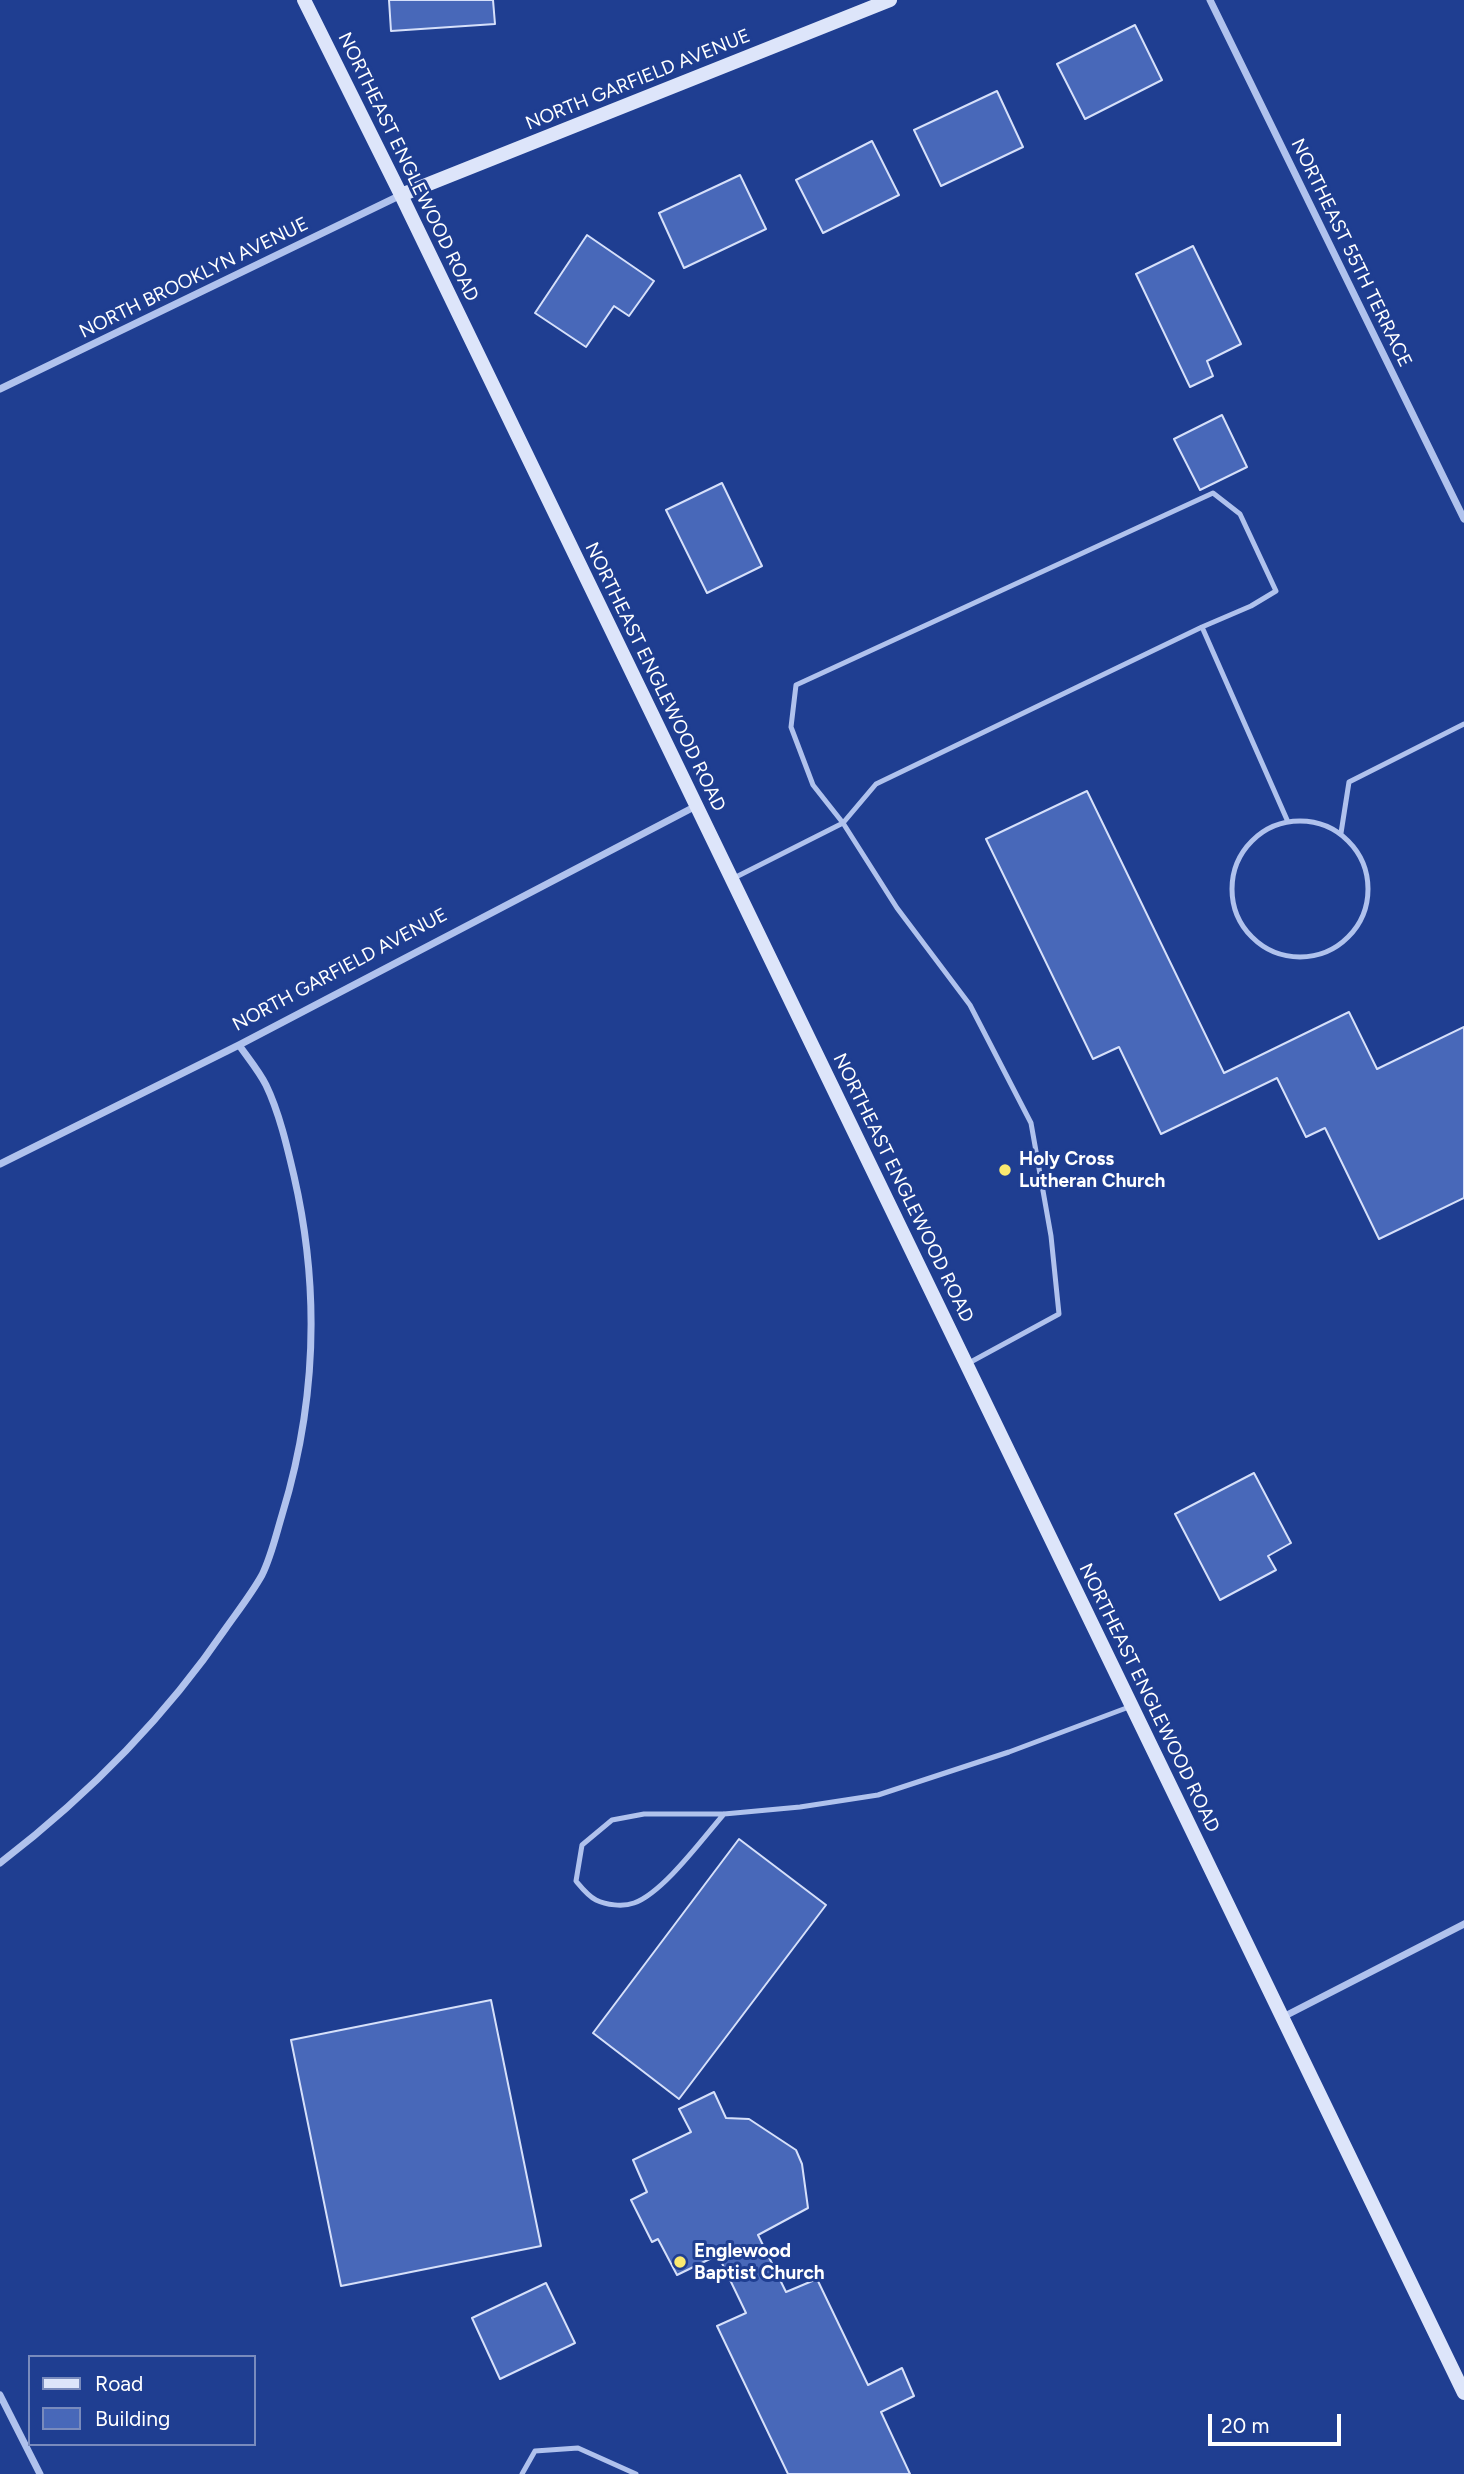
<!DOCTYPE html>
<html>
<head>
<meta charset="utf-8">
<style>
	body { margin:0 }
	#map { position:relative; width:1464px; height:2474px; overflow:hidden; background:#1f3e91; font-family:Figtree,sans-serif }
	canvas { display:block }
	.legend { position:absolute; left:28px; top:2355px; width:228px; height:91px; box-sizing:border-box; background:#1f3e91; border:2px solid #798bbd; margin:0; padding:9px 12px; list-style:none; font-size:21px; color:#fff }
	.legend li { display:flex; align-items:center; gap:14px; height:35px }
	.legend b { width:35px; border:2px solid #798bbd }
	.scale { position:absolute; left:1208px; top:2414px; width:133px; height:32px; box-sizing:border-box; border:4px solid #fff; border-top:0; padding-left:9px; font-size:21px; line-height:24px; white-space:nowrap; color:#fff; -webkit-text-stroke:5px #1f3e91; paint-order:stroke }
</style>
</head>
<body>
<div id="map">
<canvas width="1464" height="2474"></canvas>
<ul class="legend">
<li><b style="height:9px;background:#dde5fa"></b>Road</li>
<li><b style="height:19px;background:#4868b9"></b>Building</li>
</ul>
<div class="scale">20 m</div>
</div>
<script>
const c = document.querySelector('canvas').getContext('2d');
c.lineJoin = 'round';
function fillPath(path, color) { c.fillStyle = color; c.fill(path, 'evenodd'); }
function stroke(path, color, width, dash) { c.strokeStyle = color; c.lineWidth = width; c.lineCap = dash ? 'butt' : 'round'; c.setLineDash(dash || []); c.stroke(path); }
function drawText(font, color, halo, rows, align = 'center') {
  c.font = font + ' Figtree,sans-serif'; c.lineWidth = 6; c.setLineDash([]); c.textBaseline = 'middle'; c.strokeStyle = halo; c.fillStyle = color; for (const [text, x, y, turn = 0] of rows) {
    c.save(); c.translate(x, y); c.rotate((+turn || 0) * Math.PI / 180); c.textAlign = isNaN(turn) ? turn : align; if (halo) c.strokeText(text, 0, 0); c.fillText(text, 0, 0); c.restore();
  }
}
const building = new Path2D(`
	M389,0H493L495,24L391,31Z
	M1135,25L1162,80L1085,119L1057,64Z
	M997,91L1023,147L941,186L914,130Z
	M872,141L899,195L823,233L796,180Z
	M740,175L766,229L684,268L659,213Z
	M587,235L654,281L629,316L614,306L586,347L535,313Z
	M1193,246L1241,344L1207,361L1213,376L1190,387L1136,274Z
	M1222,415L1247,467L1200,490L1174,439Z
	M722,483L762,566L707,593L666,510Z
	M1087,791L1224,1073L1349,1012L1377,1069L1464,1027V1198L1379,1239L1325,1128L1306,1137L1277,1078L1161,1134L1119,1047L1093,1059L986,839Z
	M1254,1473L1291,1543L1268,1556L1276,1570L1220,1600L1175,1514Z
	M739,1839L826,1905L679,2099L593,2033Z
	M491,2000L541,2246L341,2286L291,2040Z
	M714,2092L726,2118L749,2119L796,2150L802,2164L808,2208L758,2235L786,2292L817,2279L868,2385L902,2368L914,2396L881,2412L910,2474H788L717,2326L746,2313L718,2255L677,2275L658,2239L652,2242L631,2200L647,2192L633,2160L691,2132L679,2109Z
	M546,2283L575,2343L500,2379L472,2318Z`);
const lane = new Path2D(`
	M1232 889a68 68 0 1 1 136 0a68 68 0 1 1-136 0Z
	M1341,833L1349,782L1464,724
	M732,879L843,823L876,784L1202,627L1288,822
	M967,1364L1059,1314L1051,1236L1031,1123L970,1005L897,908L843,823L813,785L791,727L796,685L1213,493L1240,514L1276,591L1251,606L1202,627
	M724,1814C703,1838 663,1893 634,1903C623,1907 606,1905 596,1900C588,1896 581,1887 576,1881L582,1845L612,1820L644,1814H724L800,1807L878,1795L1009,1752L1129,1707
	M522,2474L535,2451L578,2448L636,2474`);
const street = new Path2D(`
	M1210,0L1464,519
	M0,389L401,195
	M0,1164L239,1045L696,806
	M0,1863C87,1796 164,1719 226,1628C238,1611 252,1593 262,1575C271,1557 276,1535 282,1515C316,1404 320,1289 294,1176C287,1146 279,1112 266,1085C259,1071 248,1058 239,1045
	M1283,2017L1464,1924
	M0,2395L40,2474`);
const secondary = new Path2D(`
	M304,0L401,195L1464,2393
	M401,195L890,0`);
const markers = [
	[1005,1170,7,"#fbea70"],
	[680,2262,7,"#fbea70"]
];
const streetNames = [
	["NORTH GARFIELD AVENUE",638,80,-22],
	["NORTHEAST ENGLEWOOD ROAD",408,167,64],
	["NORTHEAST 55TH TERRACE",1351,253,64],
	["NORTH BROOKLYN AVENUE",194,278,-26],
	["NORTHEAST ENGLEWOOD ROAD",655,677,64],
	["NORTH GARFIELD AVENUE",340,970,-28],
	["NORTHEAST ENGLEWOOD ROAD",903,1188,64],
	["NORTHEAST ENGLEWOOD ROAD",1149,1698,64]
];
const poiNames = [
	["Holy Cross",1019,1159],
	["Lutheran Church",1019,1181],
	["Englewood",694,2251],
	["Baptist Church",694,2273]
];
fillPath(building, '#4868b9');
stroke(building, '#d6e0fa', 2);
stroke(lane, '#b0c2ed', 5);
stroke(street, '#b0c2ed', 7);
stroke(secondary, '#dde5fa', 14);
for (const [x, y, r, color] of markers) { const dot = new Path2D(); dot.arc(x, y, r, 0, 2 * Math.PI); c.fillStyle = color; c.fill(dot); stroke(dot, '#1f3e91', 2.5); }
drawText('19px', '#fff', '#1f3e91', streetNames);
drawText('bold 19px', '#fff', '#1f3e91', poiNames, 'left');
</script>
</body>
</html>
